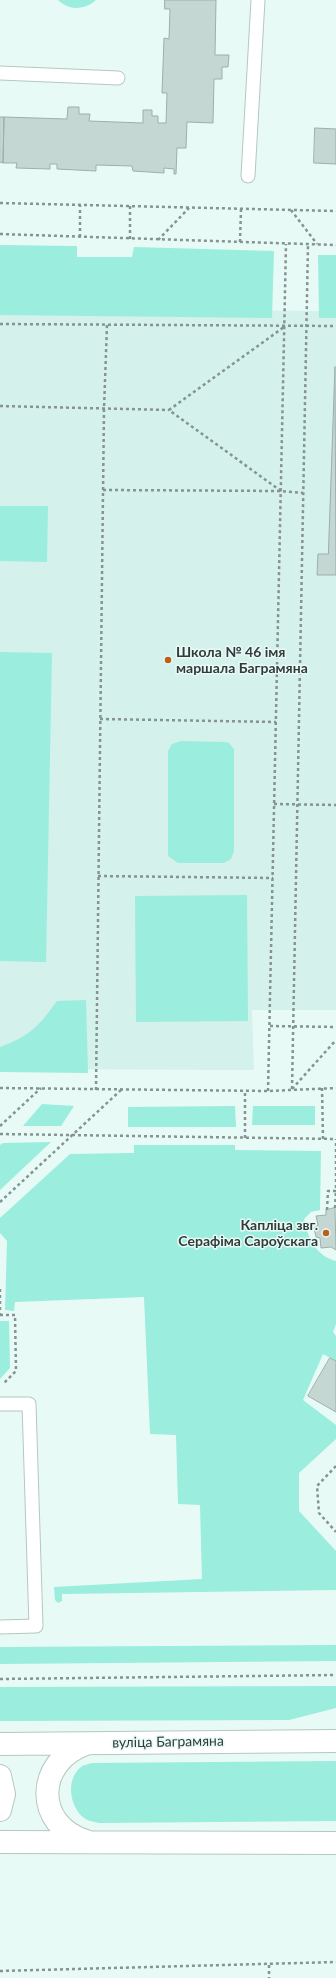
<!DOCTYPE html>
<html>
<head>
<meta charset="utf-8">
<style>
	body { margin:0 }
	canvas { display:block; background:#e7faf6 }
</style>
</head>
<body>
<canvas width="336" height="1978"></canvas>
<script>
const c = document.querySelector('canvas').getContext('2d');
c.lineJoin = 'round';
function fillPath(path, color) { c.fillStyle = color; c.fill(path, 'evenodd'); }
function stroke(path, color, width, dash) { c.strokeStyle = color; c.lineWidth = width; c.lineCap = dash ? 'butt' : 'round'; c.setLineDash(dash || []); c.stroke(path); }
function drawText(font, color, halo, rows, align = 'center') {
  c.font = font + ' Lato,sans-serif'; c.lineWidth = 3; c.setLineDash([]); c.textBaseline = 'middle'; c.strokeStyle = halo; c.fillStyle = color; for (const [text, x, y, turn = 0] of rows) {
    c.save(); c.translate(x, y); c.rotate((+turn || 0) * Math.PI / 180); c.textAlign = isNaN(turn) ? turn : align; if (halo) c.strokeText(text, 0, 0); c.fillText(text, 0, 0); c.restore();
  }
}
const built = new Path2D(`
	M0,309L336,311V1010H252L254,1070L0,1069Z`);
const green = new Path2D(`
	M58,0H96C85,10 69,11 58,0Z
	M0,245L77,246V257H132L134,247L274,251L272,318L0,315Z
	M318,255H336V318H319Z
	M0,506H48L47,562L0,561Z
	M0,652L52,653L46,962L0,961Z
	M181,741L225,742L229,743L234,749V851L231,859L224,863H178L168,856V751L172,744Z
	M247,895L248,1021L136,1022L135,896Z
	M86,1000L88,1073L0,1072V1047C30,1036 39,1026 57,1001Z
	M42,1104L74,1106L61,1126H23Z
	M235,1106L236,1127H128V1107Z
	M253,1106H315V1125H252Z
	M51,1142L0,1190V1145L3,1143Z
	M134,1145H235V1150L321,1151L320,1210L311,1212L304,1219C308,1238 316,1256 336,1261V1324L333,1332L336,1336V1361L323,1354L303,1400L336,1425V1439L299,1473V1511L336,1551V1590L62,1594V1601L58,1603L55,1600L54,1587L202,1579L200,1505L178,1504L176,1435L150,1434L144,1297L15,1302L14,1311L5,1310L7,1241L0,1233V1218L70,1154L134,1153Z
	M0,1321H9L10,1368L0,1379Z
	M336,1645V1661L0,1664V1647Z
	M336,1686V1708L289,1720L0,1721V1687Z
	M336,1761V1821L99,1823C95,1822 88,1821 84,1818C70,1807 65,1780 81,1767C83,1765 89,1764 92,1763Z`);
const building = new Path2D(`
	M165,0H216L215,55H229L228,67H222V79H214L213,123L187,122L186,148H177L176,174H174V169L164,168V173L133,171L132,166L96,165V171L57,169V164H50V169L16,168L17,163H3L4,117L67,119L68,107H79V114H90L89,121L143,123V110H152V116H158V123H166L167,93H162L164,38L169,39L170,9H165Z
	M0,117H4L3,163L0,162Z
	M315,128L336,129V164L314,163Z
	M335,367L336,575H317L318,554H328Z
	M335,1208L336,1250L331,1247L321,1248L320,1238L316,1237L314,1228L318,1225L316,1216L326,1215V1210Z
	M330,1358L336,1361V1412L308,1396Z`);
const path = new Path2D(`
	M0,203L336,211
	M130,206V239
	M291,210L317,244
	M0,234L336,245
	M80,237V205
	M158,240L189,208
	M240,242L241,209
	M0,324L336,326
	M0,406L169,410
	M103,490L281,491L303,493
	M281,491L169,410L284,327
	M100,719L276,722
	M274,804L336,805
	M98,876L273,878
	M270,1026L336,1027
	M0,1088L268,1091L336,1088
	M322,1088L323,1139
	M292,1089L308,244
	M292,1089L336,1040
	M96,1090L104,409L107,325
	M268,1091L286,244
	M0,1126L41,1088
	M0,1134L336,1139
	M245,1138V1091
	M0,1202L121,1090
	M335,1208L336,1191
	M327,1210L328,1191H336V1139
	M0,1289V1315
	M0,1315H15L16,1371L4,1383
	M336,1466L317,1486L319,1513L336,1532
	M0,1679L336,1675
	M269,1965V1978
	M0,1971L336,1962`);
const lane = new Path2D(`
	M0,73L118,78
	M248,176L258,0
	M0,1404H29L36,1626L0,1627`);
const secondary = new Path2D(`
	M0,1744L336,1741
	M86,1744C35,1762 34,1825 86,1841
	M0,1776L4,1794L0,1810
	M0,1842L336,1843`);
const markers = [
	[168,660,4,"#be5f17"],
	[326,1233,4,"#be5f17"]
];
const poiNames = [
	["Школа № 46 імя",176,652],
	["маршала Баграмяна",176,668],
	["Капліца звг.",318,1225,"right"],
	["Серафіма Сароўскага",318,1241,"right"]
];
const streetNames = [
	["вуліца Баграмяна",168,1742,-1]
];
fillPath(built, '#d4f1eb');
fillPath(green, '#9bedde');
fillPath(building, '#c4d7d3');
stroke(building, '#9dafab', 1);
stroke(lane, '#b5c7c3', 15);
stroke(secondary, '#b5c7c3', 24);
stroke(path, '#869390', 2.5, [3, 3]);
stroke(lane, '#fff', 13);
stroke(secondary, '#fff', 22);
for (const [x, y, r, color] of markers) { const dot = new Path2D(); dot.arc(x, y, r, 0, 2 * Math.PI); c.fillStyle = color; c.fill(dot); stroke(dot, '#e7faf6', 1.5); }
drawText('bold 14px', '#333b39', '#e7faf6', poiNames, 'left');
drawText('14px', '#333b39', '#e7faf6', streetNames);
</script>
</body>
</html>
